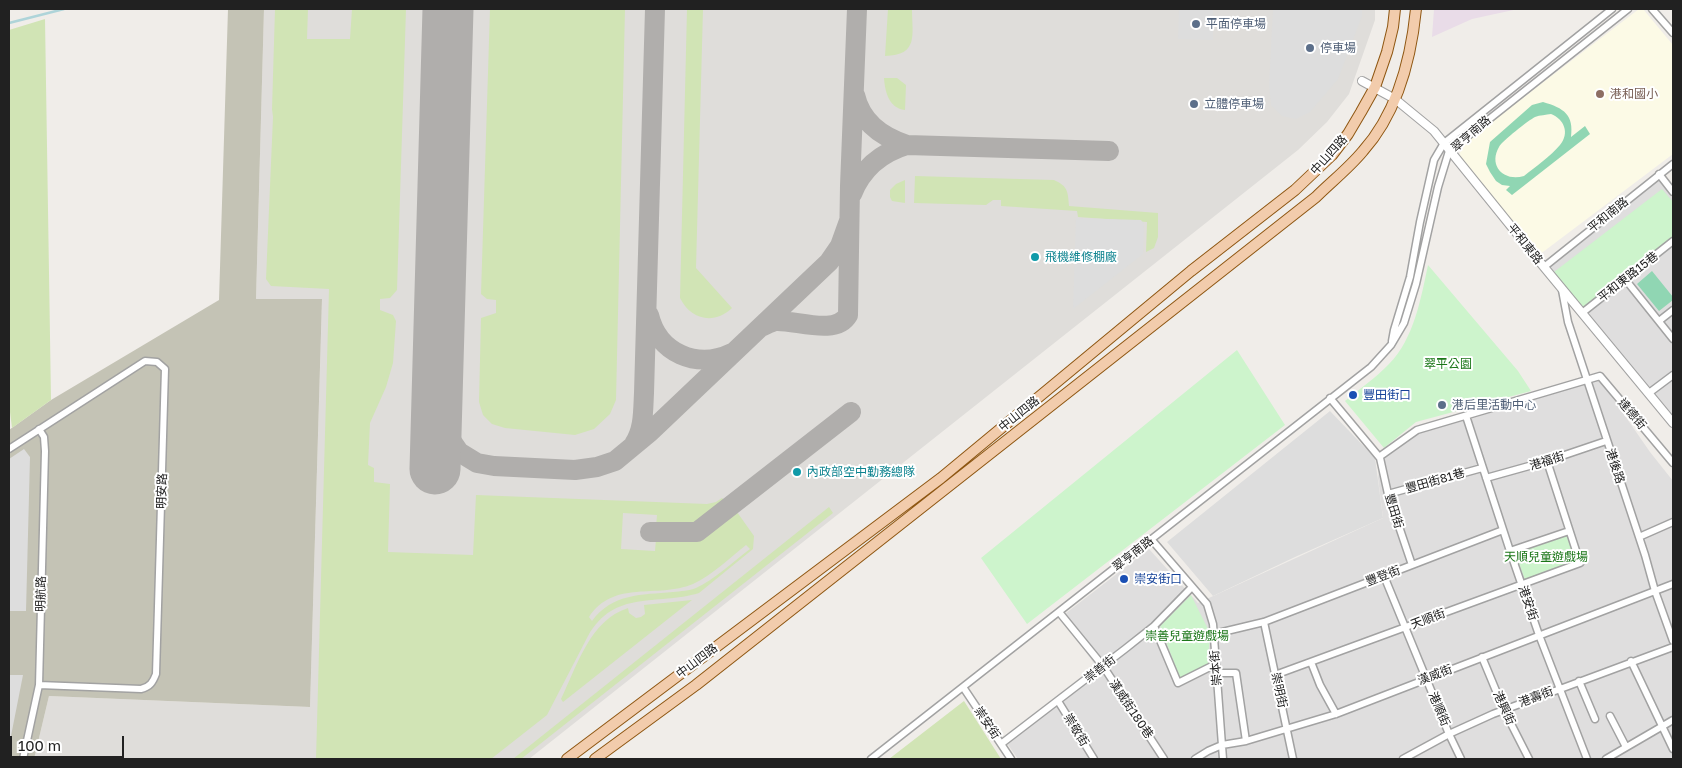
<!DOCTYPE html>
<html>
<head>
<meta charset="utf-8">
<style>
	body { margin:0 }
	#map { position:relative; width:1682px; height:768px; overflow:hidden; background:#f0ede9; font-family:"Golos Text",sans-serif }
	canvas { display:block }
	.frame { position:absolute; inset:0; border:10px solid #212121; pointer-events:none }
	.scale { position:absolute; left:10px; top:736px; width:114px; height:22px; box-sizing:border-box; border:2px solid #212121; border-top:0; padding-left:6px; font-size:15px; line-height:18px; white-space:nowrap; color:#212121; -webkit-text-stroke:4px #fff; paint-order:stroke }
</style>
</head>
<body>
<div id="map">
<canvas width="1682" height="768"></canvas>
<div class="frame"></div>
<div class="scale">100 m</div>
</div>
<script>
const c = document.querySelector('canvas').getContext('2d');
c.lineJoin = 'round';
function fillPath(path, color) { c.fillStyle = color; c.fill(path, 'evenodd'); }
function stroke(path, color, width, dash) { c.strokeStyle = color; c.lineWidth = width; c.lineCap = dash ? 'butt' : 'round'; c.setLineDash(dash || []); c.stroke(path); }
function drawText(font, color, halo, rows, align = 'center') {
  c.font = font + ' "Golos Text","Noto Sans TC",sans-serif'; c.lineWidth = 4; c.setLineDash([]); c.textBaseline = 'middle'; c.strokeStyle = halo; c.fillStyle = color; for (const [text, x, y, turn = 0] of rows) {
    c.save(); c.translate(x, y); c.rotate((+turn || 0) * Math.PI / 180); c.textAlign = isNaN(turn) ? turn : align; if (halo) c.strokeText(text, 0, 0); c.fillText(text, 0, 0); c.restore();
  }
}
const residential = new Path2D(`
	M1658,179L1673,199V428L1540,266Z
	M1598,377L1650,452L1673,481V759H1018L1006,742L1098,669L1061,617L1149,549L1198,603L1383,518L1378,478L1380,458L1421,431L1474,418Z`);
const industrial = new Path2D(`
	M1434,9H1518L1472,19L1432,37Z`);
const education = new Path2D(`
	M1639,9H1643L1673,45V154L1539,255L1457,160L1464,143Z`);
const airport = new Path2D(`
	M264,9H1375V20L1349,94L1327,122L1298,150L529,759H34L49,696L310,707L322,300L256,299Z`);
const construction = new Path2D(`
	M228,9H264L256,299H322L310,707L49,696L34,759H9V430L51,400L219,300Z`);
const grass = new Path2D(`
	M275,9H308L307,39H350L352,9H406L397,290L390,298L380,299V310L393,315L396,321L393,363L386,387L370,423L368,465L374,468V482L390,484L388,552L473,555L476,495L707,504L716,502L722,498L727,502L694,528L656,527L657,515L623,513L621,549L655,551L656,539L697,538L734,511L737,512L754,536L753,549L699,593C656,606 615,589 588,636L547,715L491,759H316L329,289L271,286L266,279L273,117L272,109ZM746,545L750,549C734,561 714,580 696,588C689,591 681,591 673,592C641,595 613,593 592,621L589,617C614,579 657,599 693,584C711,576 731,557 746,545Z
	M490,9H625L616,400L610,414L594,429L575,435L505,428L492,424L483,415L479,402L481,318L496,313V300L487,299L481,294Z
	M687,9H703L696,268L732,308C714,325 691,320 680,298Z
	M888,9H912C912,35 919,55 885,56Z
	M45,19L51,400L12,428L9,404V30Z
	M884,78H897L906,85L905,110C889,108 885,92 884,78Z
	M915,176L1054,180C1068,186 1068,192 1069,206L1158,213V237L1154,248L1146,252L1147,222L1078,217L1077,211L1001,206V200H993L986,205L914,203Z
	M905,180V203L892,201L890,197V190L896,184Z
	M829,507L833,513L521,759H513Z
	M692,600L563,702L561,699C577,666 590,620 628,608L629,613L636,618L641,617L645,614L644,605Z
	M964,701L1001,759H889Z`);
const park = new Path2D(`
	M1662,189L1673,202V238L1584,309L1554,272Z
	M1428,265L1518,371L1531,391L1416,422L1384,448L1345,401C1359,389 1376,378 1389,364C1414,339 1421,298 1428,265Z
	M1237,350L1285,425L1027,624L981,558Z
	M1566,534L1576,562L1525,580L1515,552Z
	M1191,595L1210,633L1208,664L1180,678L1160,626Z`);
const pitch = new Path2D(`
	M1543,102C1564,108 1574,115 1571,137L1585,126L1590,134L1512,195L1506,190L1510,186L1502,185L1496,181L1490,172L1486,164L1490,142L1532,105ZM1551,114C1564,119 1570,133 1560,145C1551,156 1535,167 1524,176C1504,182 1488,166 1499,147C1502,141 1529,120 1535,117C1540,115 1546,115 1551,114Z
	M1652,271L1673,297V300L1659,311L1637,284Z`);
const parking = new Path2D(`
	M1179,9H1213V40L1178,39Z
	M1273,9H1362V16L1338,79L1310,112L1296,119L1282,116L1271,105L1269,86Z
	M1076,218L1141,220L1144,224L1143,254L1073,309Z
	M1330,411L1375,458L1383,518L1295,557L1213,596L1167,542Z
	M24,449L30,457L26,611H9V459Z
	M9,675H23L9,746Z`);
const stream = new Path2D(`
	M9,23L64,9`);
const taxiway = new Path2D(`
	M855,95C861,122 882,137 907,145
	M852,194C862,169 880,153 907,145L1109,151
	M649,315C658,353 697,370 732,353
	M761,327C766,325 771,322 776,321C796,320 836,336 848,315L850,186L857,9
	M437,399L446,433L459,452L477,463L494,466L575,470L597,467L615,461L650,432L829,262L840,246L849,221
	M634,444C644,429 643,411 644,393L655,9
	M650,532H697L851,412`);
const runway = new Path2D(`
	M435,469L448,9`);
const minor = new Path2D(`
	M1652,9L1673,33
	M1659,174L1673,192
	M1544,267L1673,164
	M1625,279L1673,339
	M1562,290L1568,322L1645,555L1655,591L1673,641
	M1582,313L1673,241
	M1659,321L1673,310
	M1392,341L1394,330L1410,277L1420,222L1434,160L1444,143L1612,9
	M1649,393L1673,375
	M1330,398L1380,458L1388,494L1412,565
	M1466,416L1510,551L1539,635L1587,759
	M9,449L145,361L157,362L165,369L156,674C153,682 150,687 141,689L39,685
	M1379,457L1417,430L1600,376L1673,463
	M1486,478L1547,461L1606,441
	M1388,494L1482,468
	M1639,537L1673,522
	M1151,539L1207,604L1213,624L1223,759
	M1510,551L1569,531
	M1384,576L1449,734L1461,759
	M1059,612L1103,666L1164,759
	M1264,622L1293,759
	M1154,626L1178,683L1216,664
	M1214,634L1264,622L1503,530
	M1482,657L1504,710L1529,759
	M1631,661L1673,749
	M1311,662L1320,685L1336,714
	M1217,673H1236L1246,741
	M1275,675L1580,563L1547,461
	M1579,681L1595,719
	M963,687L1011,759
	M1058,701L1094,759
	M1610,716L1626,747
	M1001,744L1125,649L1154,626L1192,587
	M23,759L39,685L45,451L44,437L39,429
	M871,759L1371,367L1391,345L1404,323L1416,284L1438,187L1449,151L1628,9
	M1195,759L1208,751L1222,745L1246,741L1336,714L1673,584
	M1403,759L1449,734L1493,714L1673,647
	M1606,759L1673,720`);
const tertiary = new Path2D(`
	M1362,81L1395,99L1434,131L1544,267L1673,423`);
const primary = new Path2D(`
	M567,759L941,478L1191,271L1295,190L1332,155L1348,134L1361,112L1375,87L1387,52L1393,27L1395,9
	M595,759L696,685L1316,197C1331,182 1349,168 1363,151C1397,113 1411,59 1416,9`);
const markers = [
	[1196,24,5,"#5c6f8a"],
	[1310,48,5,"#5c6f8a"],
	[1600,94,5,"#8d6e63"],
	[1194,104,5,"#5c6f8a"],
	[1035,257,5,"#0f9aa8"],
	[1353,395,5,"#1a4fb4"],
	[1442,405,5,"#5c6f8a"],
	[797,472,5,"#0f9aa8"],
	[1124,579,5,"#1a4fb4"]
];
const serviceNames = [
	["平面停車場",1206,24],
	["停車場",1320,48],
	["立體停車場",1204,104],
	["港后里活動中心",1452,405]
];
const educationNames = [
	["港和國小",1610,94]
];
const streetNames = [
	["翠亨南路",1471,134,-41],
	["中山四路",1329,155,-48],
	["平和南路",1608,215,-39],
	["平和東路",1525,244,51],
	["平和東路15巷",1628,277,-38],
	["中山四路",1019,414,-39],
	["達德街",1632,414,50],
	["港福街",1547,461,-17],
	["港後路",1615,466,72],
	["豐田街81巷",1435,481,-16],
	["明安路",162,491,-88],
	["豐田街",1394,511,73],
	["翠亨南路",1133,554,-38],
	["豐登街",1383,576,-21],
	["明航路",41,594,-89],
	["港安街",1528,603,71],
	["天順街",1428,619,-21],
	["中山四路",697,661,-37],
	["崇本街",1216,668,-95],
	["崇善街",1100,669,-38],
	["漢威街",1435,675,-21],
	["崇明街",1279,690,78],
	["港壽街",1536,697,-21],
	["港興街",1504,708,65],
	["漢威街180巷",1131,709,56],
	["港順街",1439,709,67],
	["崇安街",987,723,56],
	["崇敬街",1076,730,58]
];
const cultureNames = [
	["飛機維修棚廠",1045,257],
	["內政部空中勤務總隊",807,472]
];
const parkNames = [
	["翠平公園",1448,364],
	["天順兒童遊戲場",1546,557],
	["崇善兒童遊戲場",1187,636]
];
const transitNames = [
	["豐田街口",1363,395],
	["崇安街口",1134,579]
];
fillPath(residential, '#dfdede');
fillPath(industrial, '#e9dce8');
fillPath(education, '#fcfae6');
fillPath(airport, '#dfddda');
fillPath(construction, '#c4c3b5');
fillPath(grass, '#d1e4b5');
fillPath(park, '#cdf4cc');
fillPath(pitch, '#90d6b3');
fillPath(parking, '#ddd');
stroke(stream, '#aed4d9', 2.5);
stroke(taxiway, '#b0aeac', 20);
stroke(runway, '#b0aeac', 51);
stroke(minor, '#a2a2a2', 9);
stroke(tertiary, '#a2a2a2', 10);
stroke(primary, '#8e5611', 12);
stroke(minor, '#fff', 6);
stroke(tertiary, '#fff', 8);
stroke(primary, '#f2ccac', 10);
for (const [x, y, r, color] of markers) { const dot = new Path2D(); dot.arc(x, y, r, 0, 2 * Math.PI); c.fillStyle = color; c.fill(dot); stroke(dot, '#fff', 2); }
drawText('12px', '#4e5e75', '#fff', serviceNames, 'left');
drawText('12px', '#785e54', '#fff', educationNames, 'left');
drawText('12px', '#212121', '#fff', streetNames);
drawText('12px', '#0d838f', '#fff', cultureNames, 'left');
drawText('12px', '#1b7618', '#fff', parkNames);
drawText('12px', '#164399', '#fff', transitNames, 'left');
</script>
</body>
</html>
